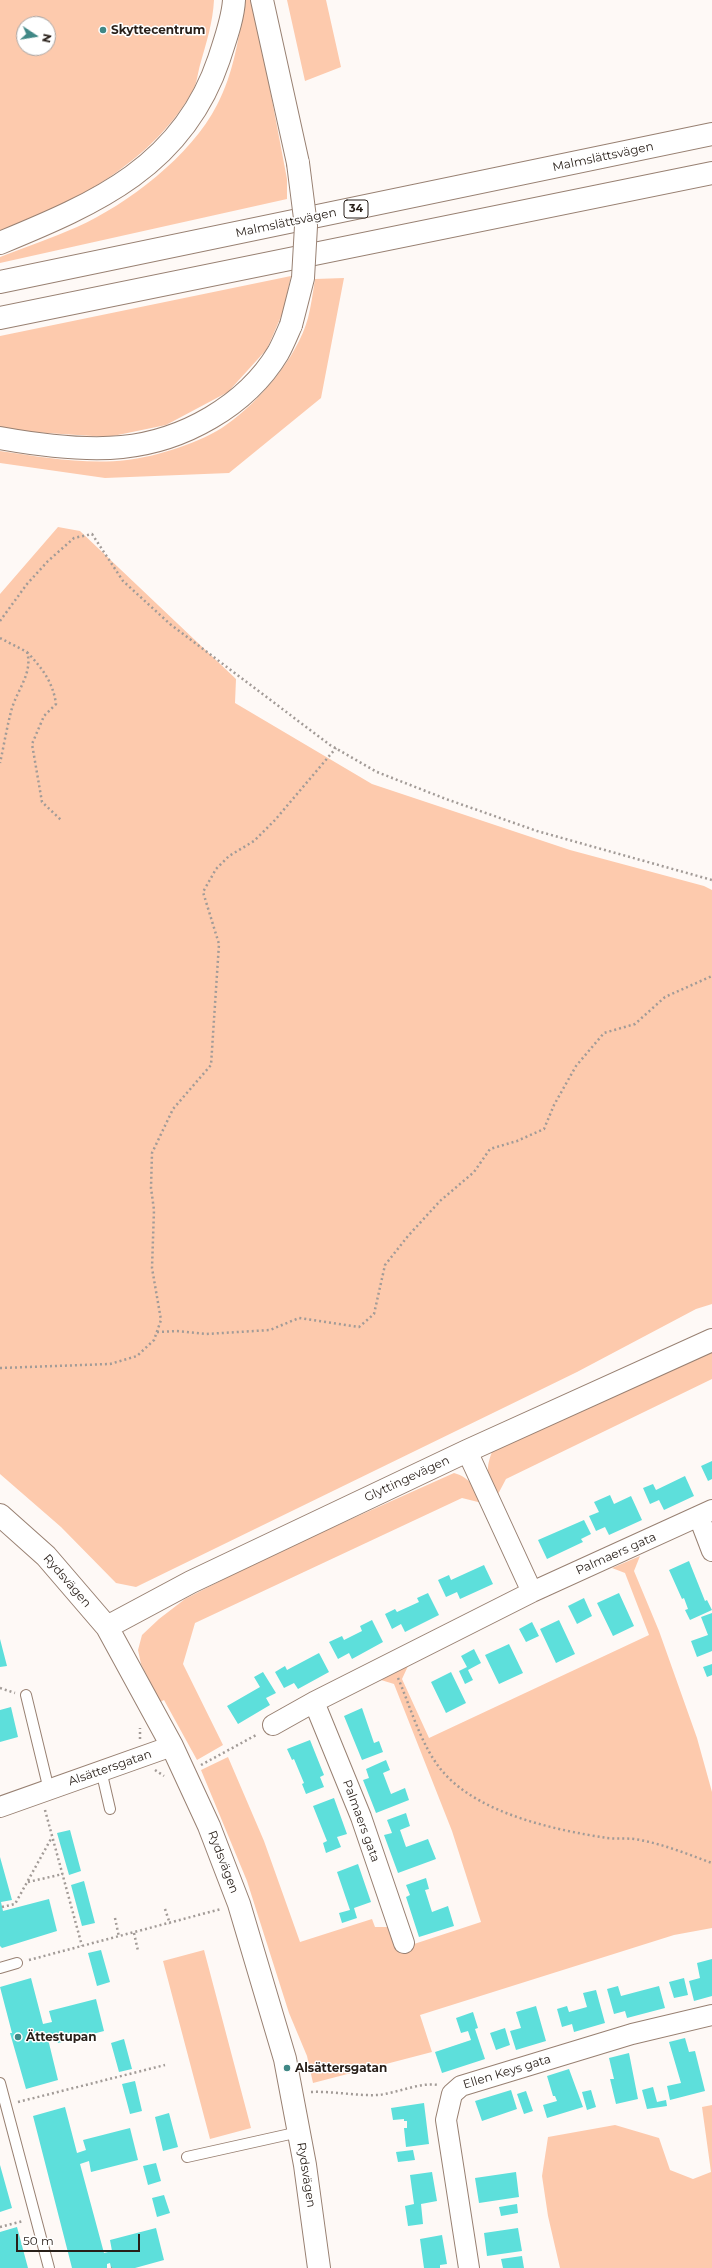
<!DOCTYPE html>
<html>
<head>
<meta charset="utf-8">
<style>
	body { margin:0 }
	#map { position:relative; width:712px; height:2268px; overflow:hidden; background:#fef9f6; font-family:Montserrat,sans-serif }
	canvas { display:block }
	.north { position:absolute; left:16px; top:16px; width:40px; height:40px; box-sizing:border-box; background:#fff; border:1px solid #a9a5a3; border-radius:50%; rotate:102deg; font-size:11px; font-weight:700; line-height:16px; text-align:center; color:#281f19 }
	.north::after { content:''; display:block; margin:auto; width:14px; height:18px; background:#408886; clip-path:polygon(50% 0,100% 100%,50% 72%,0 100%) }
	.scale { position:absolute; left:16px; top:2234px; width:124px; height:18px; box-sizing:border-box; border:2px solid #281f19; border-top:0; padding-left:5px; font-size:12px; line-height:14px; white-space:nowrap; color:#281f19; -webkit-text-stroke:3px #fff; paint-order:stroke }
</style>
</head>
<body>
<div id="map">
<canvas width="712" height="2268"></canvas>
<div class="north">N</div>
<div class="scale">50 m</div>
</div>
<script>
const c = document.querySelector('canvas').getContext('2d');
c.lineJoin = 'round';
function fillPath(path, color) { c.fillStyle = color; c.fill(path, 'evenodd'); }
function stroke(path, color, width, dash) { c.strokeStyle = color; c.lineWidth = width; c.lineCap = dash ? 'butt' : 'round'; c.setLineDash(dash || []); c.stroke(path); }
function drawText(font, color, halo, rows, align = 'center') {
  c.font = font + ' Montserrat,sans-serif'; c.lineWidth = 3; c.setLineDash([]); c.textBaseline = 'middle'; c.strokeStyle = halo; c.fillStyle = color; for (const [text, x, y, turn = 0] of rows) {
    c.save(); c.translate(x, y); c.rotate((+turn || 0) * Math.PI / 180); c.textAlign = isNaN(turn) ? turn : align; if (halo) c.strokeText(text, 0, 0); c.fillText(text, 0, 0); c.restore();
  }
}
const green = new Path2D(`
	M0,0H214C213,22 206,44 200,65C198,72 197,82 194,88C156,160 74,204 0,231ZM24,24H48V48H24Z
	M245,0H253L287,179V199L0,263V257C25,247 52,238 77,227C128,204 191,156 217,105C234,73 239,36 245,0Z
	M287,0H326L341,67L305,81Z
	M291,276L283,312L267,349L228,392L166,425L108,437L31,432L0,427V336Z
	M344,278L321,398L229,473L105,478L0,463V451C41,457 86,465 127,460C155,457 203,442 226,425C259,402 297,358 308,318C311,306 313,292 315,279Z
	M58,527L80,531L236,679L235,703L372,784L570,850L704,886L712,890V1304L696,1309L577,1372L136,1587L116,1583L61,1527L0,1474V594Z
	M712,1352V1379L506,1479L497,1496C489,1478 484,1472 492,1452Z
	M454,1473C471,1478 475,1488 482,1503L462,1498L195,1623L183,1664L223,1745L197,1760L164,1700L160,1702L141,1664L138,1650L142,1635L159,1619L185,1599L271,1555Z
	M640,1556L634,1571L659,1631L697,1738L712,1792V1928L674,1935L420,2015L432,2052L313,2083L307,2056L289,2013L247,1881L201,1770L228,1757L264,1841L300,1942L372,1919L375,1927H392L411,1945L481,1922L452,1831L394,1684L381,1680L408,1666L402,1679L429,1738L649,1635L625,1573L612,1568Z
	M204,1950L251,2128L210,2139L163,1961Z
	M712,2105V2268H560L548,2216L542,2176L548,2137L615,2125L659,2138L670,2170L693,2179L711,2172L702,2107Z`);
const building = new Path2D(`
	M712,1461V1479L708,1481L701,1466Z
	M685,1476L694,1496L664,1510L659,1500L650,1504L643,1488L653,1484L656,1490Z
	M610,1495L614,1504L631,1496L642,1520L609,1535L605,1527L596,1531L589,1516L599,1512L594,1502Z
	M584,1520L591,1534L581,1539L583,1542L547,1559L538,1540Z
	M689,1561L705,1601L707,1600L712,1610L690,1620L685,1610L688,1609L684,1598L682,1599L669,1570Z
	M484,1565L493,1584L460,1599L457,1592L446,1597L438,1580L449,1575L451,1580Z
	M428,1593L439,1615L405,1632L401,1624L392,1629L385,1614L395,1609L397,1612L419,1602L417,1598Z
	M619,1593L634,1626L613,1636L597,1603Z
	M584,1598L592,1616L577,1624L568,1606Z
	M712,1613V1651L697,1657L691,1641L708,1635L701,1617Z
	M372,1620L383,1642L352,1659L349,1653L338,1659L329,1642L342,1636L344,1640L362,1631L360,1626Z
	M559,1620L575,1654L556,1663L540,1629Z
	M532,1622L539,1636L526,1642L519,1629Z
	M0,1639L7,1666L0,1667Z
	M509,1644L523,1673L499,1684L485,1655Z
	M474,1649L481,1663L468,1670L473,1680L465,1684L459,1671L467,1667L461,1656Z
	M319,1653L329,1672L298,1689L294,1683L284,1688L275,1672L285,1666L287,1670Z
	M712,1664V1675L707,1677L703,1667Z
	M263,1672L276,1693L266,1698L270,1705L238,1724L227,1706L260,1687L254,1677Z
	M451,1672L466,1703L446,1713L431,1682Z
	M11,1707L18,1737L0,1742V1710Z
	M362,1708L374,1743L379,1741L383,1752L362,1760L344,1716Z
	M310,1740L324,1775L320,1777L324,1787L306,1794L302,1784L304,1783L294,1759L292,1760L287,1749Z
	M386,1760L390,1770L383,1773L391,1794L405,1788L409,1800L376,1813L363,1780L369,1778L366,1769Z
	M334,1798L347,1834L337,1837L341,1847L326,1853L323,1843L327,1841L313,1806Z
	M406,1813L410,1826L400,1830L406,1847L428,1839L436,1859L398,1873L384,1835L392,1833L387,1820Z
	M70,1830L81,1871L69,1875L57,1833Z
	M0,1857L12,1900L1,1902L3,1911L49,1899L57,1931L2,1948L0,1946Z
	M358,1864L371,1902L354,1908L357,1918L342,1923L339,1913L350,1910L337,1872Z
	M426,1878L429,1889L425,1890L432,1912L448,1906L454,1926L419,1937L406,1897L410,1895L406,1885Z
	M84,1881L95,1923L82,1926L71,1885Z
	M101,1950L110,1982L97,1986L88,1953Z
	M712,1959V1996L694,2001L689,1981L700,1978L697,1963Z
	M31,1978L43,2024L52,2022L49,2011L96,1999L104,2031L58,2043L56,2037L51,2038L50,2034L47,2035L58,2080L26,2089L10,2033H12L0,1987Z
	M684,1978L688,1995L674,1998L669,1982Z
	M618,1986L621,1996L659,1986L665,2008L627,2018L625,2011L614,2014L607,1989Z
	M596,1990L605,2023L574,2032L572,2024L562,2027L557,2009L567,2006L569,2012L587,2007L583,1993Z
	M536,2006L546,2041L516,2050L510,2031L521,2028L516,2012Z
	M473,2012L478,2028L475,2029L485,2059L442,2073L435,2052L471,2040L468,2031L461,2033L456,2018Z
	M505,2028L510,2045L496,2050L490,2033Z
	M685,2038L689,2052L695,2051L705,2091L670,2100L667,2086L681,2083L669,2042Z
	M124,2039L132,2069L119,2072L111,2043Z
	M629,2053L638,2099L616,2104L610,2079H614L609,2058Z
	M569,2069L583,2107L547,2118L543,2105L557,2101L555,2096H553L547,2076Z
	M135,2081L142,2111L130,2114L122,2084Z
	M653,2087L657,2102L666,2100L667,2106L647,2109L642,2090Z
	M511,2090L517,2109L482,2121L475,2101Z
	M591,2090L596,2107L587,2110L582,2092Z
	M526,2091L533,2111L524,2114L517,2094Z
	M424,2103L429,2144L406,2147L404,2128H407V2121H404V2119L393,2120L391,2108Z
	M65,2107L77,2153L86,2150L83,2140L130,2128L138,2160L91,2172L89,2161L80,2164L104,2253L112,2251L110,2240L156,2228L164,2260L135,2268H111L110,2263L107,2264V2268H72L33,2116Z
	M169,2113L178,2147L163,2151L155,2117Z
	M413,2150L415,2160L398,2162L396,2152Z
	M156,2163L161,2181L148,2185L143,2166Z
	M0,2165L12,2208L0,2212Z
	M432,2172L437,2201L421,2204L423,2224L408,2226L405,2206L414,2204L410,2175Z
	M516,2172L519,2197L479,2203L475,2178Z
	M164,2195L170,2213L157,2217L152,2198Z
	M517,2204L518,2213L501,2216L499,2207Z
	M17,2227L28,2268H0V2232Z
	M518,2228L522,2251L487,2256L484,2233Z
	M442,2235L447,2264L440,2265V2268H424L420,2239Z
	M522,2256L524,2268H503L501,2259Z`);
const path = new Path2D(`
	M0,621L27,584L48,561L74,538L92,534L123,581L170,624L330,745L377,772L446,799L537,831L712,880
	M0,638L27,652C33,672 18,689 12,708C7,726 4,745 0,763
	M27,652C42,668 53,682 56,704L44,716L32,744L42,802L61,820
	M157,1332L177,1331L206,1334L270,1330L299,1318L359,1327L374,1314L385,1265L408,1236L440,1201L474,1172L490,1149L517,1141L544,1129L554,1105L576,1066L604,1033L635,1024L665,997L712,976
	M0,1368L110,1364L137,1356L154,1340L161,1320L152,1268L154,1210L151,1188L152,1153L173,1109L211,1065L219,944L203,892L216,869L229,856L254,841L275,820L336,748
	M398,1678C411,1708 422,1749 444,1773C480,1814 555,1830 607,1838C616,1839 625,1838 634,1839C661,1843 687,1854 712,1863
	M0,1688L15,1693
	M140,1739V1728
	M201,1765L258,1734
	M155,1770L164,1776
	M45,1810L82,1946
	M28,1882L63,1874
	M2,1907L15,1904L52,1837
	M165,1909L170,1924
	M115,1918L119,1937
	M134,1933L138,1951
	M29,1960L221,1909
	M311,2092C333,2091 356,2096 378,2095C398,2093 419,2082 438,2085
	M18,2102L165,2065
	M0,2227L23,2221
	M111,2268H112`);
const service = new Path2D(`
	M26,1695L49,1790
	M101,1770L110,1809
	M0,1968L17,1963
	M0,2083L49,2268
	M187,2157L299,2132`);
const minor = new Path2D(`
	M467,1451L532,1592
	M699,1517L712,1551
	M314,1702L361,1817L404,1943
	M273,1725L314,1702L532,1592L712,1510
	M0,1807L172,1746
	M469,2268L446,2120L452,2094L461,2086L632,2034L712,2015`);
const tertiary = new Path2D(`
	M0,1515L46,1556L107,1627L172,1746L209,1826L239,1904L285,2059L305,2165L319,2268
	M107,1627L191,1582L467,1451L712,1340`);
const motorway = new Path2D(`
	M262,0L298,163
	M0,243C97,203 183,166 219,59C225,40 233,19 234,0
	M0,282L712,134
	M0,318L712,173
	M0,438C39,445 82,451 122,447C183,441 246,406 278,353C283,344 287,334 291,325`);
const motorwayBridge = new Path2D(`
	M291,325L303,278L306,226L298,163`);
const markers = [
	[103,30,4,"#408886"],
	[18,2037,4,"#408886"],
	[287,2068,4,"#408886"]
];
const shields = [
	[356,209,24]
];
const shieldNames = [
	["34",356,209]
];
const poiNames = [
	["Skyttecentrum",111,30],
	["Ättestupan",26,2037],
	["Alsättersgatan",295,2068]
];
const streetNames = [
	["Malmslättsvägen",603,157,-12],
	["Malmslättsvägen",286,223,-12],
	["Glyttingevägen",407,1479,-25],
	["Palmaers gata",616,1554,-24],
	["Rydsvägen",67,1581,49],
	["Alsättersgatan",110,1768,-19],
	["Palmaers gata",361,1821,70],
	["Rydsvägen",223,1862,69],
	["Ellen Keys gata",507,2072,-17],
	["Rydsvägen",306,2175,81]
];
fillPath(green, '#fdcaad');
fillPath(building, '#5ddfdb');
stroke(service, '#988072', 12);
stroke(minor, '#988072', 22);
stroke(tertiary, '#988072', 24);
stroke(motorway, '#988072', 24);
stroke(path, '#a29b97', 2.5, [2, 3]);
stroke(service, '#fff', 10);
stroke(minor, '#fff', 20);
stroke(tertiary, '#fff', 22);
stroke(motorway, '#fff', 22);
stroke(motorwayBridge, '#988072', 24, []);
stroke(motorwayBridge, '#fff', 22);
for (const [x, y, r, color] of markers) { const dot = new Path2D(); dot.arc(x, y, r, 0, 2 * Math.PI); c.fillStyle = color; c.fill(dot); stroke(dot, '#fff', 1.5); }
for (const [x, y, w] of shields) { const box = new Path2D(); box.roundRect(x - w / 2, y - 9, w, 18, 3); c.fillStyle = '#fff'; c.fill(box); stroke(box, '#281f19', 1); }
drawText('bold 11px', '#281f19', null, shieldNames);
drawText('bold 12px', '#281f19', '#fff', poiNames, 'left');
drawText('12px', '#281f19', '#fff', streetNames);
</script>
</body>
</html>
